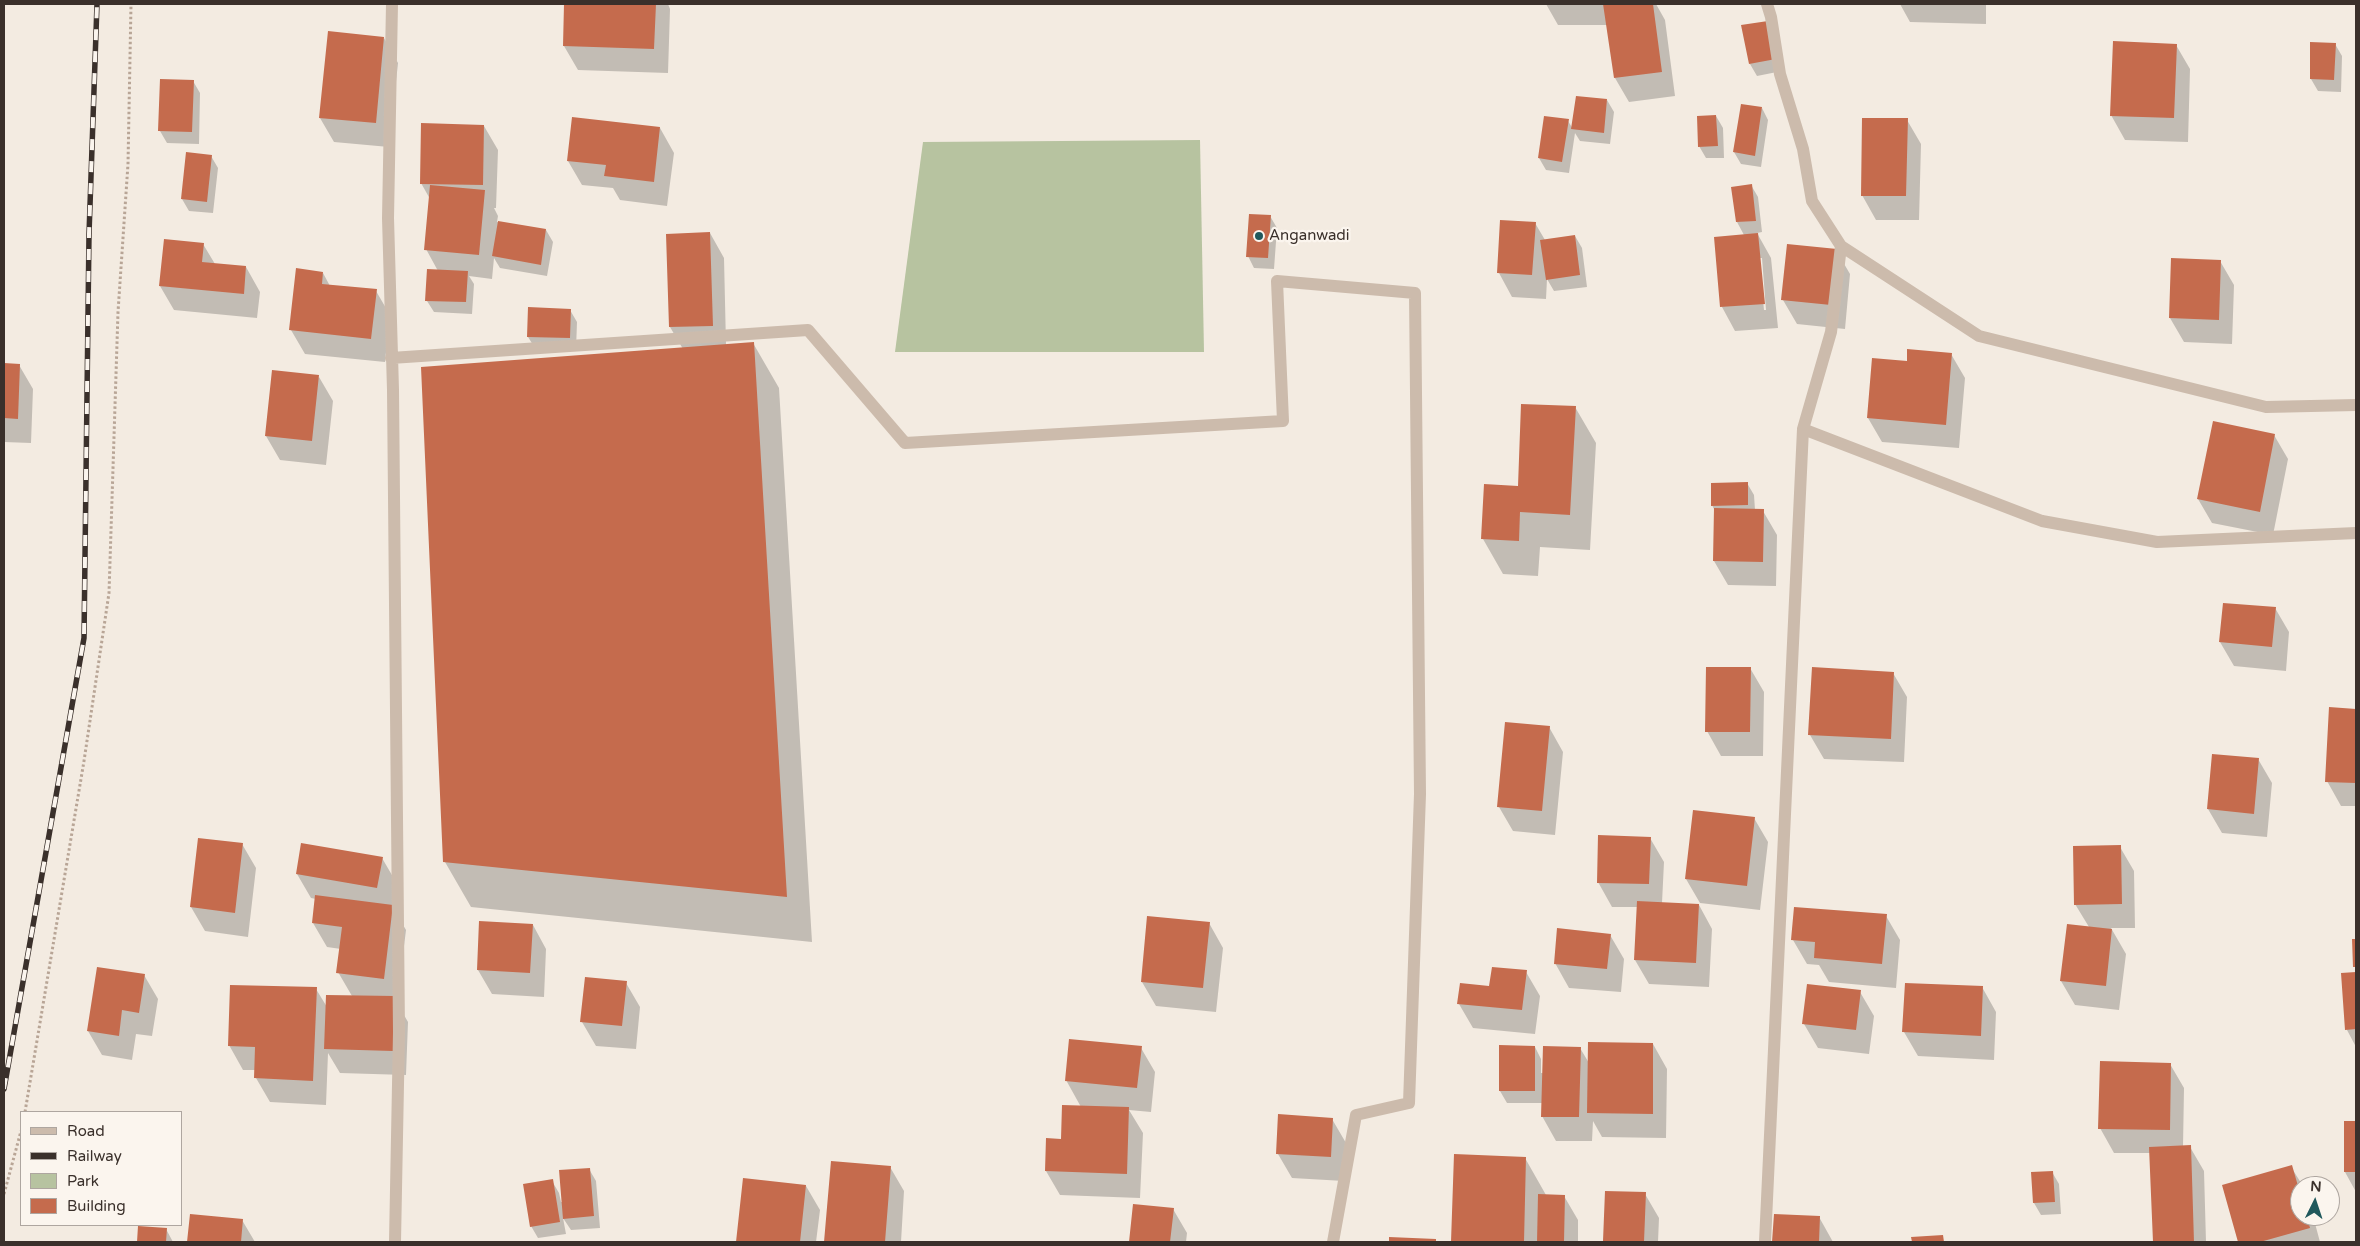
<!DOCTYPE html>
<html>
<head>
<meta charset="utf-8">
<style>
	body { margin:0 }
	#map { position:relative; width:2360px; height:1246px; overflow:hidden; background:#f3ebe1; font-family:"Varela Round",sans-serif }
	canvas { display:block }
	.frame { position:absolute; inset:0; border:5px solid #3a302b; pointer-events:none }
	.legend { position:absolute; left:20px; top:1111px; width:162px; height:115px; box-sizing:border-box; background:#fbf5ee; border:1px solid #aea6a0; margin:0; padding:6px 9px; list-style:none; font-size:15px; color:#3a302b }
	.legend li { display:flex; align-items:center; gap:10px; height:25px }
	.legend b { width:25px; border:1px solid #aea6a0 }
	.north { position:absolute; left:2290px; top:1176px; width:50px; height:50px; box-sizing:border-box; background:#fbf5ee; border:1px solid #aea6a0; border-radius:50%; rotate:4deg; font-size:14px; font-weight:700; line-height:20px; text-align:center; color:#3a302b }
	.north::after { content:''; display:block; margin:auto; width:18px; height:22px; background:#20585c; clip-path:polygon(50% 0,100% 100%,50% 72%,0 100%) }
</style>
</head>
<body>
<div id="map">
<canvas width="2360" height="1246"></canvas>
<div class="frame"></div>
<ul class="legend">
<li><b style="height:6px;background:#ccbbac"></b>Road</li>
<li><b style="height:6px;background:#3a302b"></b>Railway</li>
<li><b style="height:14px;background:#b7c3a0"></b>Park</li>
<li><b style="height:14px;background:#c56b4d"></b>Building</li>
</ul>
<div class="north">N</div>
</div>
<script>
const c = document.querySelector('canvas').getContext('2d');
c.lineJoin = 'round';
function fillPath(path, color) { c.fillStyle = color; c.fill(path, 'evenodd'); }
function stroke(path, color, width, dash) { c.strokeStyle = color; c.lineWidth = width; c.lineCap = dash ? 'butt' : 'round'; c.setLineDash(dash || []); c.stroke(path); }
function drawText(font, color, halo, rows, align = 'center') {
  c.font = font + ' "Varela Round",sans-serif'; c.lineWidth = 4.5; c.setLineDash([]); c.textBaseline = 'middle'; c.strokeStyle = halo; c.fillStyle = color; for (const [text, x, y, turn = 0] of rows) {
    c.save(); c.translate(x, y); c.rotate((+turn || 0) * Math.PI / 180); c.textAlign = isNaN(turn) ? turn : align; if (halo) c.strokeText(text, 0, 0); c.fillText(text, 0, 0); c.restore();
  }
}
const green = new Path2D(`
	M1200,140L1204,352H895L923,142Z`);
const shadow = new Path2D(`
	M565,4H668L670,9L668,73L578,70L564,46Z
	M1546,4H1656L1665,20L1675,96L1629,102L1615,78L1608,25H1558Z
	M1900,4H1986V24L1910,22Z
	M1743,26L1782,71L1757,76L1750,64Z
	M384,38L398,63L389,147L334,142L320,118Z
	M2335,44L2342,56L2341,92L2318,91L2311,79Z
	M2176,45L2190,69L2188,142L2125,140L2111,115Z
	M193,81L200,93L199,144L167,143L160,131Z
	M1607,100L1614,112L1610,144L1580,141L1575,133L1569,173L1546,170L1539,158L1568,121L1573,129Z
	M1762,108L1768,120L1761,167L1741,164L1734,152Z
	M1716,116L1723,128L1724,158H1706L1699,146Z
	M1907,120L1921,144L1919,220H1876L1862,195Z
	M484,126L498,150L496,208H494L498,216L497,222L546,230L553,242L547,276L500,268L494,258L492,279L469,276L474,284L472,314L434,312L427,301L438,271L426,249L430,199L421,183Z
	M660,128L674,153L667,206L620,200L613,188L582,185L568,161Z
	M211,156L218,168L213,213L189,211L182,199Z
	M1751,185L1758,197L1762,232L1757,233L1771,258L1778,328L1735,331L1722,307L1715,238L1744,235L1737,222L1733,188ZM1759,258H1762L1766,310H1764Z
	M1270,216L1277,228L1274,269L1254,268L1248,256Z
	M1535,223L1545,240L1575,236L1582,248L1587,287L1554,291L1547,279L1546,299L1512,297L1499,273Z
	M710,233L724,258L726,345L753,343L779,388L812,942L471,907L445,862L683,349L670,327Z
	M203,244L215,264L246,267L260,292L257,318L174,310L160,286Z
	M1836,250L1850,274L1845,329L1797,324L1783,300Z
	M2220,261L2234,285L2232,344L2184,342L2170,318Z
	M323,273L330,286L376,291L390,315L385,362L305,354L291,330Z
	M570,310L577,322L576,350L535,348L528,337Z
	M1951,354L1965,378L1959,448L1882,442L1868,418L1908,362Z
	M4,365H19L33,389L31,443L4,442Z
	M319,377L333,401L326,465L280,460L266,436Z
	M1575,407L1596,443L1590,550L1540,547L1538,576L1503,574L1483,539Z
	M2274,435L2288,459L2273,535L2212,523L2198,499Z
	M1747,483L1754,495L1755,510L1763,511L1777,535L1776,586L1728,585L1714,561L1715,511L1712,505Z
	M2275,608L2289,632L2286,671L2234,666L2220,642Z
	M1750,668L1764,692L1763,756H1721L1707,731Z
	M1893,673L1907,697L1904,762L1824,759L1810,735Z
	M2330,709L2356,710V806H2341L2327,781Z
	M1549,727L1563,752L1555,835L1513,831L1499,807Z
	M2258,759L2272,783L2267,837L2222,833L2208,809Z
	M1694,812L1754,818L1768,842L1760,910L1700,903L1686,879Z
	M1650,838L1664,862L1662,903L1699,905L1712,929L1709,987L1649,984L1635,960L1638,907H1612L1598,882Z
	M242,844L256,868L248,937L205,931L191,907Z
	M2120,847L2134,871L2135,928H2111L2126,954L2119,1010L2075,1005L2061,981L2089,927L2075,904Z
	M382,858L396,882L392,906L406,930L397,1003L408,1022L406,1075L340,1073L328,1053L326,1105L270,1102L256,1078V1070H243L229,1045L316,989L327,1007L352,996L338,972L341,949L327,947L313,923L316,899L311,898L297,874Z
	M1886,916L1900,940L1896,988L1829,982L1819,965L1807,964L1793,940Z
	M1209,923L1223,948L1216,1012L1156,1006L1142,982Z
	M533,925L546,949L544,997L492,994L478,970Z
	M1610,935L1624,959L1621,992L1569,988L1555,963Z
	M1526,972L1540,996L1535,1034L1473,1028L1459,1004Z
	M2356,973V1047L2347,1030L2342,974Z
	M144,975L158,999L152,1036L136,1034L132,1060L102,1055L88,1031Z
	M626,983L640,1007L636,1049L596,1046L582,1022Z
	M1982,987L1996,1012L1994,1060L1918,1056L1904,1032Z
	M1860,992L1874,1016L1869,1054L1818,1048L1804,1024Z
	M1653,1044L1667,1069L1666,1138L1602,1137L1593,1121L1592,1141H1556L1542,1116L1543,1103H1507L1500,1091V1046L1535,1047L1541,1059V1073H1544L1580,1048L1589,1063Z
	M1141,1048L1155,1072L1151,1112L1129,1110L1143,1133L1140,1198L1060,1195L1046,1171L1081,1107L1066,1080Z
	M2170,1064L2184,1088L2183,1147H2190L2204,1171L2206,1242H2154L2151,1153H2114L2100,1128Z
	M1332,1119L1346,1143L1344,1181L1292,1178L1278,1154Z
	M2346,1122H2356V1192L2345,1172Z
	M1455,1155L1525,1158L1546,1195L1564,1196L1578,1220V1242H1452Z
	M832,1162L890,1167L904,1191L901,1242H825Z
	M2291,1167L2303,1186H2300V1216H2313L2320,1242H2239L2223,1186Z
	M589,1169L596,1181L600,1228L571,1230L563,1218L566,1234L538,1238L531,1226L552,1181L559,1193L561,1202H563Z
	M2052,1172L2059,1184L2061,1214L2041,1215L2034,1203L2032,1173Z
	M744,1180L806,1186L820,1210L816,1242H737Z
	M1645,1194L1659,1218L1658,1242H1605L1604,1240Z
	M1134,1205L1173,1209L1187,1233L1186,1242H1130Z
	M191,1215L242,1220L255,1242H189Z
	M1775,1216L1819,1217L1833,1242H1773Z
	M139,1227L166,1229L173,1242H138Z`);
const building = new Path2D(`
	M564,4H656L654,49L563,46Z
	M1603,4H1653L1662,72L1614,78Z
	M1768,21L1776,59L1749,64L1741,25Z
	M328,31L384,37L376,123L319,118Z
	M2113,41L2177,44L2174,118L2110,116Z
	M2310,42L2336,43L2334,80L2310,79Z
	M160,79L194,80L192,132L158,131Z
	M1576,96L1607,99L1604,133L1571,129Z
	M1741,104L1762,107L1755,156L1733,152Z
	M1716,115L1718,146L1698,147L1697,116Z
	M1544,116L1569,119L1562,162L1538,158Z
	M572,117L660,127L654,182L604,176L606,165L567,161Z
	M1862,118H1908L1906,196H1861Z
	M421,123L484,125L483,185L420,184Z
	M186,152L212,155L207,202L181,199Z
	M1752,184L1756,221L1736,222L1731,187Z
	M430,185L485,190L479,255L424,250Z
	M1249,214L1271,215L1268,258L1246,257Z
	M1500,220L1536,222L1532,275L1497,273Z
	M498,221L546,229L541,265L492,256Z
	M710,232L713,326L669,327L666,234Z
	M1758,233L1765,304L1720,307L1714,237Z
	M1575,235L1580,275L1546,280L1540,240Z
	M164,239L204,243L202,262L246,266L244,294L159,286Z
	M1787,244L1837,249L1831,305L1781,300Z
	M2171,258L2221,260L2219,320L2169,318Z
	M296,268L323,272L322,284L377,289L371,339L289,330Z
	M427,269L468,271L466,302L425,301Z
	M528,307L571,309L570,338L527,337Z
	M754,342L787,897L443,862L421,367Z
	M1907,349L1952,353L1946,425L1867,418L1872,358L1907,361Z
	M4,363L20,364L18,419L4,418Z
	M272,370L319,375L312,441L265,436Z
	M1521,404L1576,406L1570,515L1520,512L1519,541L1481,539L1484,484L1518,486Z
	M2213,421L2275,434L2260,512L2197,499Z
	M1748,482V505L1711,506V483Z
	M1714,508L1764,509L1763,562L1713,561Z
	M2223,603L2276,607L2272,647L2219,642Z
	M1706,667H1751L1750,732H1705Z
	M1812,667L1894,672L1891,739L1808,735Z
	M2329,707L2356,709V783L2325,782Z
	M1505,722L1550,726L1542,811L1497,807Z
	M2212,754L2259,758L2254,814L2207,809Z
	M1693,810L1755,817L1747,886L1685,879Z
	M1598,835L1651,837L1649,884L1597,883Z
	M198,838L243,843L235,913L190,907Z
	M301,843L383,857L377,888L296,874Z
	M2121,845L2122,904L2074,905L2073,846Z
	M315,895L393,905L384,979L336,973L342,927L312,923Z
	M1637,901L1699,904L1696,963L1634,960Z
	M1794,907L1887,914L1882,964L1814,958L1815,942L1791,940Z
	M1147,916L1210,922L1203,988L1141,982Z
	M479,921L533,924L530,973L477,970Z
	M2067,924L2112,929L2106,986L2060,981Z
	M1557,928L1611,934L1607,969L1554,964Z
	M2352,939H2356V967H2353Z
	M97,967L145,974L139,1013L122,1010L119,1036L87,1031Z
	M1492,967L1527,970L1522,1010L1457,1004L1460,983L1489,986Z
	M2356,972V1029L2345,1030L2341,973Z
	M585,977L627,981L622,1026L580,1022Z
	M1905,983L1983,986L1981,1036L1902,1032Z
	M1807,984L1861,990L1856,1030L1802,1024Z
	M230,985L317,987L313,1081L254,1078L255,1047L228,1046Z
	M326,995L395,996L393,1051L324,1049Z
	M1069,1039L1142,1046L1137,1088L1065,1081Z
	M1588,1042L1653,1043V1114L1587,1113Z
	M1499,1045L1535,1046V1091H1499Z
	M1543,1046L1581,1047L1579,1117H1541Z
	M2100,1061L2171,1063L2170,1130L2098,1129Z
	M1062,1105L1129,1107L1127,1174L1045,1171L1046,1138L1061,1139Z
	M1278,1114L1333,1118L1331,1157L1276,1154Z
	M2344,1121H2356V1172H2344Z
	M2191,1145L2194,1242H2153L2149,1147Z
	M1454,1154L1526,1157L1524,1242H1451Z
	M831,1161L891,1166L885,1242H824Z
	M2292,1165L2300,1193V1216H2307L2310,1228L2260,1242H2238L2222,1185Z
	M590,1168L594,1216L563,1219L559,1170Z
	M2053,1171L2055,1202L2033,1203L2031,1172Z
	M743,1178L806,1185L800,1242H736Z
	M553,1179L560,1222L530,1227L523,1184Z
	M1605,1191L1646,1192L1644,1242L1603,1241Z
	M1538,1194L1565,1195L1564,1242H1537Z
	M1133,1204L1174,1208L1170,1242H1129Z
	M190,1214L243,1219L241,1242H187Z
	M1774,1214L1820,1216L1819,1242H1772Z
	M138,1226L167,1228L166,1242H137Z
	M1943,1235L1944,1242H1912L1911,1237Z
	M1389,1237L1436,1239V1242H1389Z`);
const path = new Path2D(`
	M25,1112L84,761L109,593L118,312L128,164L131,4
	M4,1194L21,1131`);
const minor = new Path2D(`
	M392,4L388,218L393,390L399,1032L395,1242
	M1841,246L1979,336L2266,407L2356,405
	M391,358L808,330L905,443L1283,421L1277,281L1415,293L1420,794L1409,1103L1356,1115L1333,1242
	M1803,429L2042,521L2157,542L2356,533
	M1765,1242L1803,429L1831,332L1841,246L1812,201L1803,149L1780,74L1771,17L1767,4`);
const rail = new Path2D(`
	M4,1089L84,638L89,234L97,4`);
const markers = [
	[1259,236,5,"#20585c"]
];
const poiNames = [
	["Anganwadi",1269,236]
];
fillPath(green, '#b7c3a0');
fillPath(shadow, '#0003');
fillPath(building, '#c56b4d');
stroke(path, '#b8a596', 3, [2.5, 2.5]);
stroke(minor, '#ccbbac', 12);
stroke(rail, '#3a302b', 5.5);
stroke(rail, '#fbf5ee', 4, [11]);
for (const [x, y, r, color] of markers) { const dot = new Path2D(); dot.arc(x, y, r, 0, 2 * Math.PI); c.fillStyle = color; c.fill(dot); stroke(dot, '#fbf5ee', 2); }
drawText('15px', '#3a302b', '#fbf5ee', poiNames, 'left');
</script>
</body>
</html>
